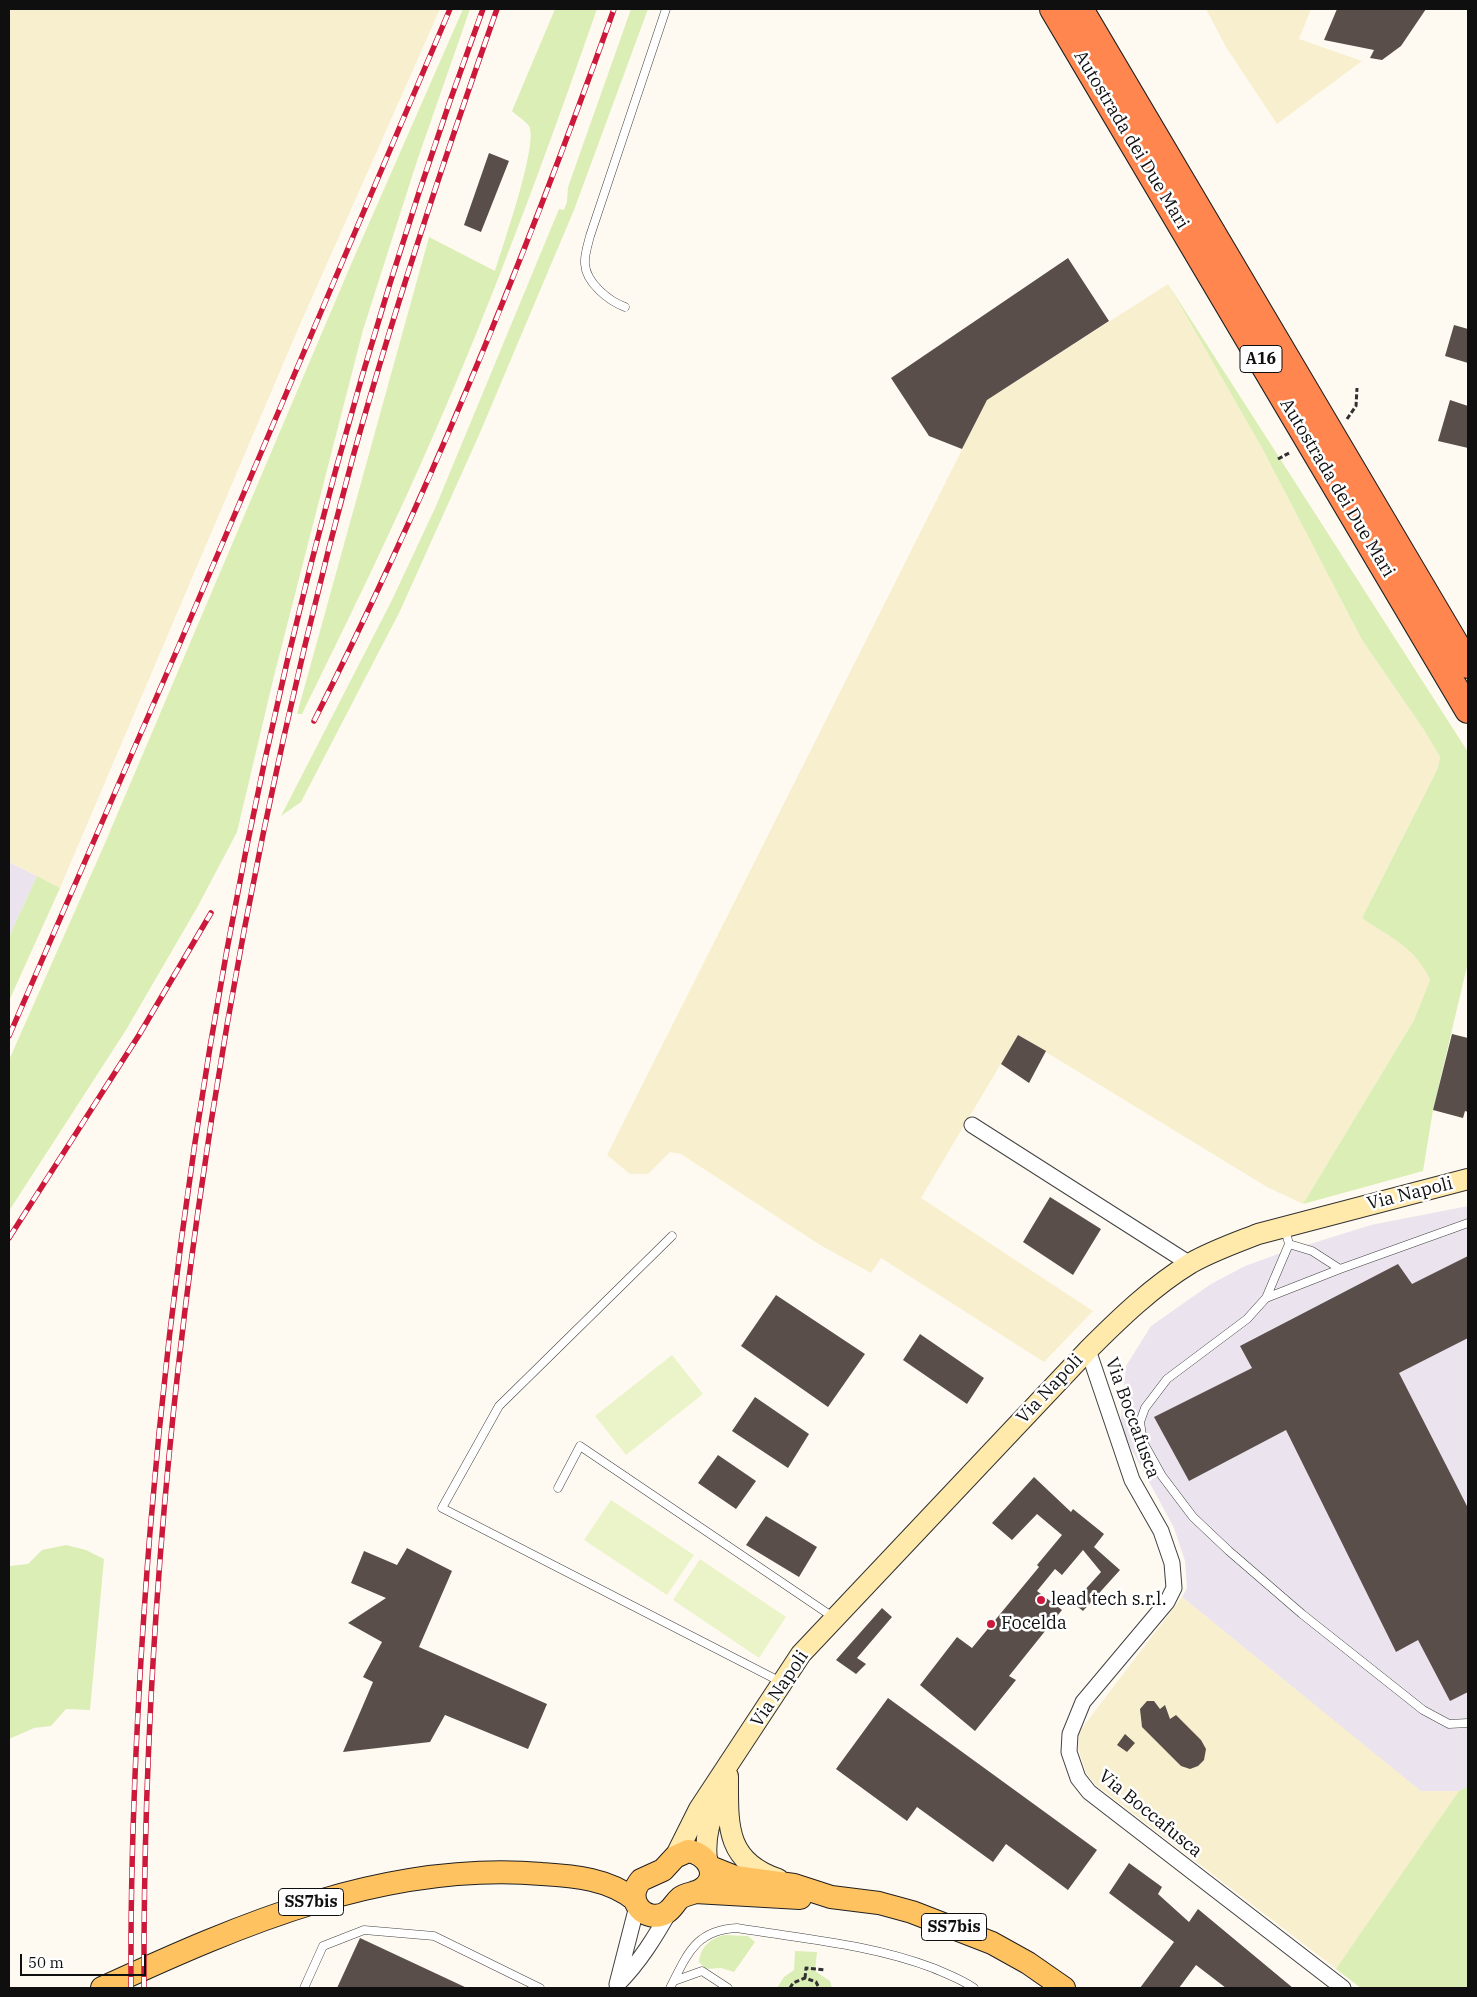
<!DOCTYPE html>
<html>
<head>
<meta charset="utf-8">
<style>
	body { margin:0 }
	#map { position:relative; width:1477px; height:1997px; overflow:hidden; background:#fffaf1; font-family:"IBM Plex Serif",serif }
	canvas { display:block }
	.frame { position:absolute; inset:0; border:10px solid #0f0f0f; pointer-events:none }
	.scale { position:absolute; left:20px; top:1954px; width:126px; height:22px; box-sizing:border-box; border:2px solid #0f0f0f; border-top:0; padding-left:6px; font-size:15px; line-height:18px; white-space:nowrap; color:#0f0f0f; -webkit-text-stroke:4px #fff; paint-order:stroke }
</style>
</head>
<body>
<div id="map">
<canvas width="1477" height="1997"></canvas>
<div class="frame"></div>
<div class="scale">50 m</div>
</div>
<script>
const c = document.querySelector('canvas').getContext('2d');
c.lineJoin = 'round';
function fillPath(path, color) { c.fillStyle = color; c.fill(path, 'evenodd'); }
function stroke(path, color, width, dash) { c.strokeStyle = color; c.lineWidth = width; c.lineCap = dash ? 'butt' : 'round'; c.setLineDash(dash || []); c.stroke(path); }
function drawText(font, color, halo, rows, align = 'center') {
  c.font = font + ' "IBM Plex Serif",serif'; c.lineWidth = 5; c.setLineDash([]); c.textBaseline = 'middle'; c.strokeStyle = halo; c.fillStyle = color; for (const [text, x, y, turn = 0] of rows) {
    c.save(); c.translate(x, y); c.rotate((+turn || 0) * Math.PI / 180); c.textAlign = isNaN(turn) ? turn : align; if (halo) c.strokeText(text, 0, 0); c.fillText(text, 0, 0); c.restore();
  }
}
const industrial = new Path2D(`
	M9,862L37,876L9,937Z
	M1468,1206V1787L1459,1791L1421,1792L1182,1597L1187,1588L1185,1561L1174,1528L1120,1428L1126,1366L1151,1326L1211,1284L1245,1266L1278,1254L1371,1225Z`);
const farmland = new Path2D(`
	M9,9H440L298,329L60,888L9,862Z
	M1206,9H1311L1299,39L1362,61L1277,124L1226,47Z
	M1168,284L1262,448L1362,640L1424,730L1440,757L1438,768L1362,918L1406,947L1422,962L1430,980L1414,1020L1303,1204L1267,1187L1018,1035L921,1198L1093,1311L1044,1362L881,1258L871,1273L820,1245L681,1154L670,1152L648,1174H630L607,1155L987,400Z
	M1182,1597L1421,1791H1459L1468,1787V1988H1361L1096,1785L1086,1773L1078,1748L1079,1732Z`);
const green = new Path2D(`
	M463,9H470L417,161L363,330L274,676L237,832L198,906L126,1030L9,1211V1060L105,843L352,262Z
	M555,9H597C536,184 471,359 392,527C363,590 332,652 302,714H297L429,237L495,271C502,248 539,143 529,126C526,121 517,116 512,111Z
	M631,9H648L574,210L479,435L400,611L301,802L281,816L392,600L436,506L559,209L564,210L567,202L568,187Z
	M1168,284L1468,752V962L1433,1110L1423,1171L1303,1204L1414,1020L1430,980C1416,947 1390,938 1362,918L1438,768L1440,757L1424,730L1362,640L1262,448Z
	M37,876L60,888L9,1001V937Z
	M66,1545L86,1550L104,1559L90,1710L66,1709L51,1726L34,1728L9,1739V1568L10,1566L28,1564L42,1550Z
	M1468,1787V1988H1361L1336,1969L1459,1791Z
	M724,1935L748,1936L755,1942L734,1972L721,1968L706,1969L699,1962C700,1947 710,1939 724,1935Z
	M795,1951L817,1952L815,1971L830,1981L832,1988H777L784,1977L794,1970Z`);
const pitch = new Path2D(`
	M672,1355L703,1394L626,1455L595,1416Z
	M611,1500L694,1555L667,1595L584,1540Z
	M700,1559L786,1617L759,1658L673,1600Z`);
const building = new Path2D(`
	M1337,9H1426L1401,46L1382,60L1370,58L1374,50L1324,40Z
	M489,153L509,161L481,232L464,225Z
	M1068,258L1109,321L987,400L962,449L929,436L891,378Z
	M1454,325L1468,329V363L1445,356Z
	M1450,400L1468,406V448L1438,441Z
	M1452,1034L1468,1038V1112L1465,1111L1463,1118L1433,1110Z
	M1018,1035L1046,1051L1029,1083L1001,1064Z
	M1050,1197L1101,1229L1073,1275L1023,1242Z
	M1468,1256V1338L1399,1373L1468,1508V1692L1450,1701L1418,1640L1396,1652L1286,1430L1189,1481L1154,1417L1252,1368L1240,1346L1398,1264L1412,1284Z
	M776,1295L865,1354L828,1407L741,1346Z
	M920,1334L984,1378L967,1404L903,1360Z
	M755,1397L809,1434L788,1468L732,1431Z
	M718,1455L756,1481L736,1509L698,1483Z
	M1034,1477L1071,1512L1073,1509L1104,1534L1094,1547L1120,1570L1083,1611L1073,1603L1101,1572L1083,1550L1062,1575L1055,1569L1037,1591L1062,1610L1009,1676L1016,1680L975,1731L920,1685L957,1637L972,1648L1039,1567L1037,1565L1062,1535L1037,1514L1012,1540L992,1523Z
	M766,1516L817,1547L799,1577L746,1545Z
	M407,1548L452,1571L419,1647L547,1704L528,1749L445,1715L430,1742L343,1752L373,1682L363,1677L382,1642L348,1623L386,1598L351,1583L364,1551L397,1565Z
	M882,1608L892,1617L857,1658L866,1664L856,1674L836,1660Z
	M888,1698L1097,1850L1068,1890L1006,1844L993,1862L917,1807L907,1821L836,1769Z
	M1147,1701H1154L1160,1709L1165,1705L1170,1719L1176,1715L1201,1740L1206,1749L1204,1760L1198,1766L1190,1769L1181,1766L1142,1727L1140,1709Z
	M1125,1734L1135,1743L1127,1752L1117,1745Z
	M1129,1863L1162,1887L1158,1894L1189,1922L1198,1909L1293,1988H1226L1196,1965L1179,1988H1140L1174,1942L1109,1893Z
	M360,1938L467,1988H337Z`);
const path = new Path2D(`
	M1347,419L1356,406L1357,388
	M1278,459L1291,452
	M805,1978L806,1968L825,1970
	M790,1988L793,1983L805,1978L816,1982L819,1988`);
const service = new Path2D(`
	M625,307C609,301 586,283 585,264C584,256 588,244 590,236L666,9
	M1285,1229L1289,1244L1266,1298L1247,1319L1167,1379L1145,1408L1140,1422L1143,1442L1162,1476L1193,1517L1229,1551L1302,1614L1423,1710L1449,1724L1468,1723
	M672,1236L499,1406L442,1508L781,1682
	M1289,1244L1312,1251L1340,1269L1468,1223
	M1266,1298L1340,1269
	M558,1488L580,1446L833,1617
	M674,1981L702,1971L728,1988
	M304,1988L323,1946L364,1930L434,1936L540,1988
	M670,1988C687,1955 695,1930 737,1928C803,1939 870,1944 933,1968C947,1974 961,1979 974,1988`);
const minor = new Path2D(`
	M972,1125L1190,1264
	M1088,1350L1132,1480L1161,1531L1172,1563L1174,1588L1167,1602L1083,1702L1070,1734L1069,1752L1078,1778L1089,1792L1343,1988
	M617,1984L637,1906
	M617,1985C640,1962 655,1937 671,1909`);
const secondary = new Path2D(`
	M728,1776C728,1825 725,1861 778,1879
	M675,1857L699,1809L801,1654L1088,1350C1119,1319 1153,1286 1191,1263C1212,1251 1235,1243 1258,1234L1468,1179
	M707,1860C704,1836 711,1817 720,1795`);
const primary = new Path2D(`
	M688,1851C707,1853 721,1876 702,1889C695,1894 687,1893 680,1898C675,1902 673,1908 667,1912C657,1919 643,1916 637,1905C632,1896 635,1887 641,1880L663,1870L675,1857Z
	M710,1867L735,1877L794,1885L831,1897L879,1903L912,1912L992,1943L1028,1963L1064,1988
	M695,1892L800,1898
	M102,1988C241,1924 386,1861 542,1874C575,1876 609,1879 635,1900`);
const motorway = new Path2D(`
	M1053,9L1468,710
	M1080,9L1468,665`);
const rail = new Path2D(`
	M314,721C431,490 527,253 614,9
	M9,1036L177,650L450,9
	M9,1238L139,1035L211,913
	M131,1988C130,1836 138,1683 150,1532C193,1013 303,497 483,9
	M144,1988C142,1473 219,950 354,453C396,303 445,156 497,9`);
const markers = [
	[1041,1600,5,"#cc193b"],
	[991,1624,5,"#cc193b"]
];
const shields = [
	[1261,359,42],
	[311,1902,65],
	[954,1927,65]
];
const shieldNames = [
	["A16",1261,359],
	["SS7bis",311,1902],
	["SS7bis",954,1927]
];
const streetNames = [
	["Autostrada dei Due Mari",1131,140,59],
	["Autostrada dei Due Mari",1337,488,59],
	["Via Napoli",1410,1194,-14],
	["Via Napoli",1050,1389,-47],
	["Via Boccafusca",1132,1418,70],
	["Via Napoli",780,1689,-56],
	["Via Boccafusca",1150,1814,39]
];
const poiNames = [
	["lead tech s.r.l.",1051,1600],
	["Focelda",1001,1624]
];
fillPath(industrial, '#ebe3ee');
fillPath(farmland, '#f8efce');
fillPath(green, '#dbeeb6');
fillPath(pitch, '#ebf4c9');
fillPath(building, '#594e4a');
stroke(service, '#424242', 9);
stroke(minor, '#424242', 17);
stroke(secondary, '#313131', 22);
stroke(primary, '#202020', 24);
stroke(motorway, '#202020', 28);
stroke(path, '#313131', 3, [5, 2.5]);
stroke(service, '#fff', 8);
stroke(minor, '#fff', 15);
stroke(secondary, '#ffeaac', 20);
stroke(primary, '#ffc261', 22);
stroke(motorway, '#ff874f', 26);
stroke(rail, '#cc193b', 5.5);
stroke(rail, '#fff', 4, [11]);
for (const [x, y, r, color] of markers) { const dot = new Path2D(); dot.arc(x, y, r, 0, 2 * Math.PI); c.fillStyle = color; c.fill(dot); stroke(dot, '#fff', 2); }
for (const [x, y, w] of shields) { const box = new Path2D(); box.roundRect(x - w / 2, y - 13.5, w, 27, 4); c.fillStyle = '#fff'; c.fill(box); stroke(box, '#0f0f0f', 1); }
drawText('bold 16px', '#0f0f0f', null, shieldNames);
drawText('18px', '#0f0f0f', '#fff', streetNames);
drawText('18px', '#0f0f0f', '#fff', poiNames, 'left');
</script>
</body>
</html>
